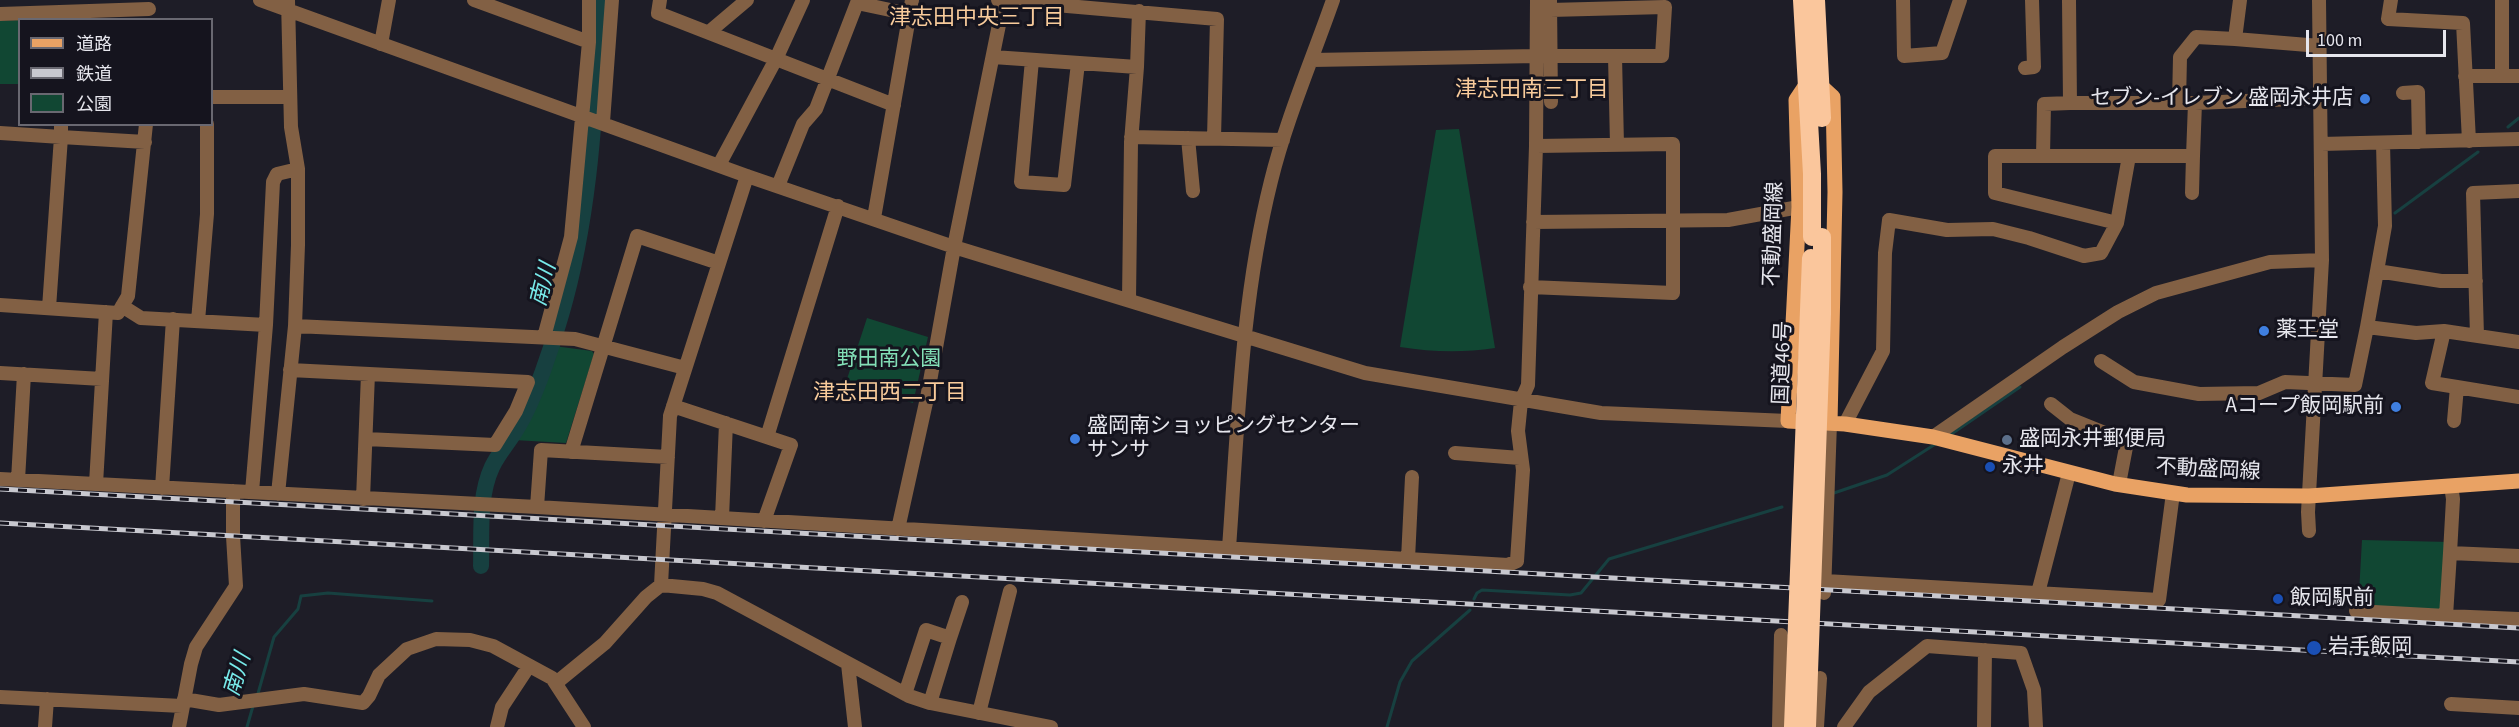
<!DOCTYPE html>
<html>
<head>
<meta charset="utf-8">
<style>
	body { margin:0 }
	#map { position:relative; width:2519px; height:727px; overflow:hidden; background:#1e1d27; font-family:"Source Sans 3","Noto Sans JP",sans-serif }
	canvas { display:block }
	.legend { position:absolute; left:18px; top:18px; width:195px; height:108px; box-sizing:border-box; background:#15141e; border:2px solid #696871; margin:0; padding:8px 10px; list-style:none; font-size:18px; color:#e6e6ed }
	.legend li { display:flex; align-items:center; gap:12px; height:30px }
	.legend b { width:30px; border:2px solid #696871 }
	.scale { position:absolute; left:2306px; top:30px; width:140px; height:27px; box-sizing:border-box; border:3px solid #e6e6ed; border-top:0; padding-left:8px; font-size:18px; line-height:21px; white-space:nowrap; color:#e6e6ed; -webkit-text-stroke:4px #15141e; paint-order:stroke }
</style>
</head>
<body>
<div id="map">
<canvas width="2519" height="727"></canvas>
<ul class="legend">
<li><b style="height:8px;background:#e9a264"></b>道路</li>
<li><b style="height:8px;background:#c8c8cf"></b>鉄道</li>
<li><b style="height:16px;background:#114733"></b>公園</li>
</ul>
<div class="scale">100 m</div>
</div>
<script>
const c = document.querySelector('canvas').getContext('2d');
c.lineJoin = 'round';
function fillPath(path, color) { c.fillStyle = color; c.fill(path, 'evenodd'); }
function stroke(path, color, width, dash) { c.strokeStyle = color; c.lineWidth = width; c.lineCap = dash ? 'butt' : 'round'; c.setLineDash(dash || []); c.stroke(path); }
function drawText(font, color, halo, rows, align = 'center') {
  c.font = font + ' "Source Sans 3","Noto Sans JP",sans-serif'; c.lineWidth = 6; c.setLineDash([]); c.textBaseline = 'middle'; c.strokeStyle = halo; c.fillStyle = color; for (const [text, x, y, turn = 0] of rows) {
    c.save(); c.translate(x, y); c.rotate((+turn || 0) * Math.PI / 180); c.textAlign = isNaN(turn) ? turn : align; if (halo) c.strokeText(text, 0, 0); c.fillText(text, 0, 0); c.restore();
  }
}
const green = new Path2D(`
	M19,20V84H0V21Z
	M1459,129L1495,348C1462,353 1432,352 1400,347L1436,130Z
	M867,318L928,337L913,403L846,382Z
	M554,346L592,351L594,354L566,443L514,440L528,418Z
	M2362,540L2450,542L2446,616L2358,611Z`);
const stream = new Path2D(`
	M2508,127L2519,118
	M2395,213L2478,152
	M1950,435L2020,387
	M1834,493L1887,475L1937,443
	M1474,599L1477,593L1482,590L1570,595L1581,593L1609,559L1782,507
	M257,697L274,637L298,609L301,596L328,593L432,601
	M247,727L253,706
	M1387,727L1400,682L1412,661L1470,610`);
const river = new Path2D(`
	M481,566C482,535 478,497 492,467C499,452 511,440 519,425C535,398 552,347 561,315C591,213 595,106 602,0`);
const minor = new Path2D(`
	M260,0L747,176L954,247L1365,373L1601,413L1788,421
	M474,0L589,42L571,237L544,337
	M589,0V42
	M660,0L658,13L894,105
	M998,0L1217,19L1214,138
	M1550,0L1551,102
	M1903,0L1904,56L1942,53L1960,0
	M2069,0L2070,103H2195L2320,98
	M2240,0L2235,39L2320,46
	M2391,0L2388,19L2463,23L2469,141
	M0,14L149,9
	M709,32L747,0
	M381,44L389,0
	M1615,56L1617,145
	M993,57L1137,67
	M1032,60L1021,182L1064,185L1078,63
	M1312,60L1537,56H1662L1665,7L1550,10
	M2025,68L2034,67L2032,0
	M2465,76H2519
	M2502,76V0
	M2403,93L2418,92L2419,142
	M212,97H290
	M2179,103L2180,57L2196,37L2235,39
	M603,122L612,0
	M61,124V137L145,142
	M0,133L61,137L49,308
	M1131,137L1283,140
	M1188,138L1193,191
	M2321,144L2519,139
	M2043,156L2044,104L2070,103
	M719,165L776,59L803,0
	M778,186L803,124L816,109L857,3L909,14
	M2192,193L2193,156
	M874,218L912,0
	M1533,222L1728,220L1799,207
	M2117,223L1995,193V156H2129
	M2377,271L2385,226L2383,143
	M1530,287L1673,293V144L1536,146
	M1129,300L1131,142L1137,67L1139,11
	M0,305L118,313L128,296L146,124
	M122,306L141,318L266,325
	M198,321L207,214V124
	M295,326L575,339L685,368
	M2367,327L2377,271L2441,281H2476
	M2444,331L2432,383L2457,387
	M2477,336L2473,193L2519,191
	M2101,361L2134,382L2199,394L2259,393L2285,382L2355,385L2367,327L2416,333L2444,331L2519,342
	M290,370L528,382L516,411L495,445L366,439
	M0,373L102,379
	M2051,404L2070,419L2127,442L2119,484
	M673,406L791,445L764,521
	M2454,421L2457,387L2519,397
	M1845,424L1883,351L1885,253L1889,220L1947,230L1993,229L2029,238L2084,256L2101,253L2117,223L2129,156H2193L2195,103
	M767,437L838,206
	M1933,437L2063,347L2118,312L2156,293L2270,262L2322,260
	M571,452L637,236L719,263
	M1455,453L1520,458
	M0,479L537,507L1508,565L1517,561L1523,470L1518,431L1521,401L1528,385L1536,146L1537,0
	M18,480L24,374
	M96,484L106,312
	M2451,486L2453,499L2450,553L2519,556
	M162,488L173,319
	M252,492L266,325L273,182L277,174L298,169
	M278,494L295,326L298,245V169L291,127L288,0
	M363,499L368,374
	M537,507L541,450L668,457
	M722,518L726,423
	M898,529L927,398L954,247L1004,0
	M2309,531L2308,512L2322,260L2319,0
	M1229,548C1238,425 1241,301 1271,181C1286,120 1312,60 1333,0
	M2450,553L2446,616L2519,619
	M1408,559L1412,477
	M1825,581L2159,600L2173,493
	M661,585L670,416L747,176
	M1824,593L1830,423
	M2038,593L2069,473
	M2356,611L2446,616
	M848,664L855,727
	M556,683L605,643L646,597L661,585L703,589L717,593L909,696L930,703L1051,727
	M905,694L926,630L950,638L962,602
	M0,697L182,706
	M184,699L219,705L304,694L363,703L369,696L379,675L407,649L436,639L470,640L493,646L552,678L584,727
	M930,703L950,638
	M2451,704L2519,708
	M979,713L1010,591
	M45,727L47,699
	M179,727L191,664L196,647L236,586L233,536V491
	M497,727L502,707L529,666
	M1779,727L1781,635
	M1817,727L1820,678
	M1844,727L1869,692L1927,646L2021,653L2034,690L2036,727
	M1984,727L1985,650`);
const major = new Path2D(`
	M1808,82L1796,100L1799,207L1788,421L1845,424L1933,437L2115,484L2187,495L2309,496L2519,481
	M1821,86L1833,97L1835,192L1830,423`);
const highway = new Path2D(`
	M1802,0L1812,174V237
	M1816,0L1822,118`);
const rail = new Path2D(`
	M0,489L2519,628
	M0,523L2519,662`);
const highwayBridge = new Path2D(`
	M1793,727L1811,258
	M1807,727L1822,314V237`);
const markers = [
	[2365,99,6,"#3f7fe0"],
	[2264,331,6,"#3f7fe0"],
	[2396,407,6,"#3f7fe0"],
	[1075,439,6,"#3f7fe0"],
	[2007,440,6,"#5c6f8a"],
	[1990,467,6,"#1a4fb4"],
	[2278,599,6,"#1a4fb4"],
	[2314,648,8,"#1a4fb4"]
];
const poiNames = [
	["セブン-イレブン 盛岡永井店",2353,99,"right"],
	["薬王堂",2276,331],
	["Aコープ飯岡駅前",2384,407,"right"],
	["盛岡南ショッピングセンター",1087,427],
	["サンサ",1087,451],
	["盛岡永井郵便局",2019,440],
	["永井",2002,467],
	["飯岡駅前",2290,599],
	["岩手飯岡",2328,648]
];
const streetNames = [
	["不動盛岡線",1775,234,-88],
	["国道46号",1784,363,-88],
	["不動盛岡線",2208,471,3]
];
const parkNames = [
	["野田南公園",889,360]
];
const neighbourhoodNames = [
	["津志田中央三丁目",977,19],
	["津志田南三丁目",1532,91],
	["津志田西二丁目",890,394]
];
const waterNames = [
	["南川",545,285,-76],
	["南川",239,675,-73]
];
fillPath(green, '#114733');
stroke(stream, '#174040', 3);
stroke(river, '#174040', 16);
stroke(minor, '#826044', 14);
stroke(major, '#e9a264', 15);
stroke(highway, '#fac69c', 18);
stroke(rail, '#c8c8cf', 5);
stroke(rail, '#15141e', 3, [9]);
stroke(highwayBridge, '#fac69c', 18);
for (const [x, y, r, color] of markers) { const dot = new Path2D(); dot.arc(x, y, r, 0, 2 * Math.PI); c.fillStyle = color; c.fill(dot); stroke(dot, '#15141e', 2); }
drawText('21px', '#e6e6ed', '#15141e', poiNames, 'left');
drawText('21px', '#e6e6ed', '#15141e', streetNames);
drawText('21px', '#83dfb7', '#15141e', parkNames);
drawText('22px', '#f8cb9b', '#15141e', neighbourhoodNames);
drawText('italic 22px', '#78ebeb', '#15141e', waterNames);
</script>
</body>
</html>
